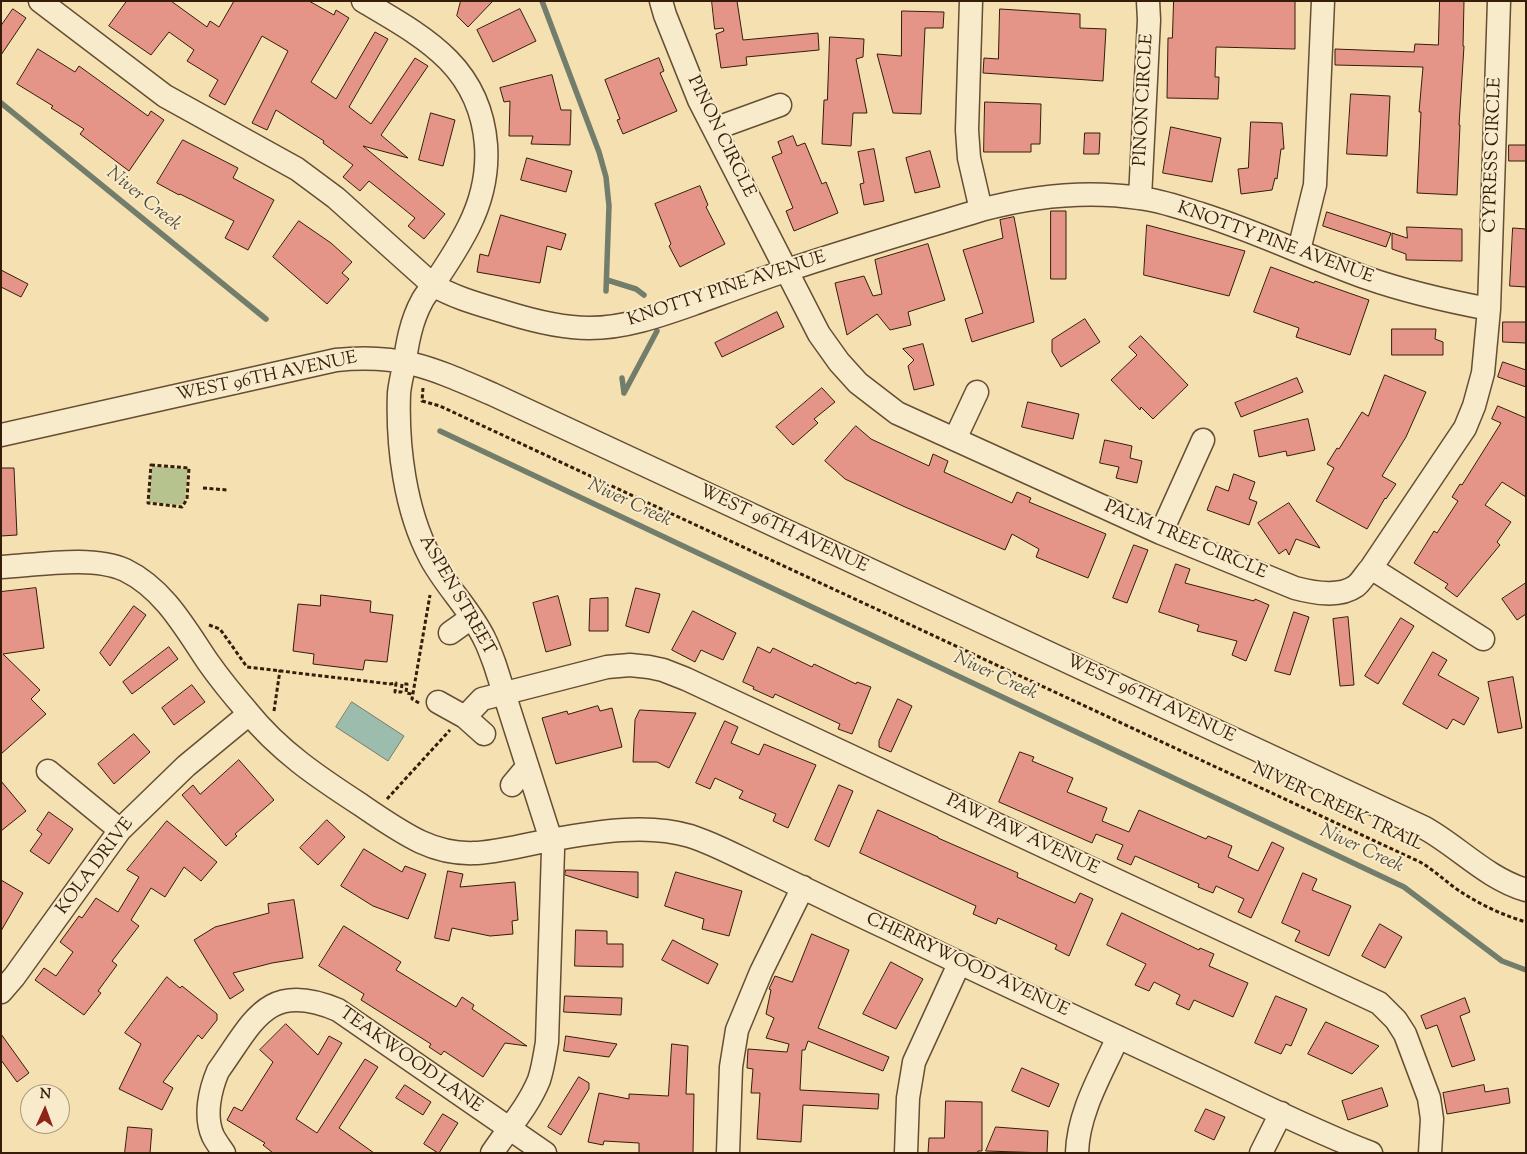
<!DOCTYPE html>
<html>
<head>
<meta charset="utf-8">
<style>
	body { margin:0 }
	#map { position:relative; width:1527px; height:1154px; overflow:hidden; background:#f5e0b1; font-family:"Sorts Mill Goudy",serif }
	canvas { display:block }
	.frame { position:absolute; inset:0; border:2px solid #351d09; pointer-events:none }
	.north { position:absolute; left:20px; top:1084px; width:50px; height:50px; box-sizing:border-box; background:#f8ebcc; border:1px solid #aa997e; border-radius:50%; rotate:2deg; font-size:14px; font-weight:700; line-height:20px; text-align:center; color:#351d09 }
	.north::after { content:''; display:block; margin:auto; width:18px; height:22px; background:#8f2418; clip-path:polygon(50% 0,100% 100%,50% 72%,0 100%) }
</style>
</head>
<body>
<div id="map">
<canvas width="1527" height="1154"></canvas>
<div class="frame"></div>
<div class="north">N</div>
</div>
<script>
const c = document.querySelector('canvas').getContext('2d');
c.lineJoin = 'round';
function fillPath(path, color) { c.fillStyle = color; c.fill(path, 'evenodd'); }
function stroke(path, color, width, dash) { c.strokeStyle = color; c.lineWidth = width; c.lineCap = dash ? 'butt' : 'round'; c.setLineDash(dash || []); c.stroke(path); }
function drawText(font, color, halo, rows, align = 'center') {
  c.font = font + ' "Sorts Mill Goudy",serif'; c.lineWidth = 4; c.setLineDash([]); c.textBaseline = 'middle'; c.strokeStyle = halo; c.fillStyle = color; for (const [text, x, y, turn = 0] of rows) {
    c.save(); c.translate(x, y); c.rotate((+turn || 0) * Math.PI / 180); c.textAlign = isNaN(turn) ? turn : align; if (halo) c.strokeText(text, 0, 0); c.fillText(text, 0, 0); c.restore();
  }
}
const green = new Path2D(`
	M152,466L188,469L185,499L181,505L149,502Z`);
const water = new Path2D(`
	M352,702L404,736L388,761L336,727Z`);
const stream = new Path2D(`
	M542,1L599,152L606,177L609,206L606,291
	M1,103L266,319
	M607,280L636,289L644,295
	M622,378L624,393
	M624,393L657,331
	M440,431L1404,887L1502,961L1526,970`);
const building = new Path2D(`
	M127,1H171L207,27L210,21L219,27L234,1H309L334,15L336,10L349,18L311,82L336,99L375,32L388,39L349,107L371,124L415,58L428,66L381,135L408,158L363,146L445,214L424,239L408,226L415,218L369,181L360,191L343,177L353,165L323,143L324,141L276,110L267,130L252,123L288,51L262,36L225,105L209,96L218,80L187,61L194,50L169,32L151,55L109,26Z
	M461,1H493L468,27L457,16Z
	M712,1H737L743,40L818,33L819,50L746,57L747,65L721,68L716,34L724,31L723,28L715,29Z
	M1174,1H1295V49L1216,47L1215,77H1219L1218,99L1167,98L1168,38H1172Z
	M1440,1H1464L1463,46H1464L1459,125H1460L1457,195L1417,193L1421,112H1419L1423,67L1335,65V49L1414,52L1415,44L1438,45Z
	M13,9L26,18L1,55V26Z
	M520,9L536,41L493,62L477,30Z
	M1000,9L1080,14V28L1106,29L1103,81L983,73L984,58L998,59Z
	M902,11L944,12L943,28H925L921,114L893,113L877,54L901,56Z
	M830,37L864,39L863,57L856,59L867,113H853L851,146L822,144L824,100H827Z
	M38,49L75,72L79,66L148,116L151,111L164,120L129,171L80,134L84,129L51,108L53,106L17,84Z
	M659,58L664,71L660,73L677,111L623,134L617,120L620,119L605,80Z
	M552,75L561,110H571L570,145L531,144L533,136H509L510,101L504,102L500,88Z
	M1351,94L1390,96L1387,156L1347,154Z
	M985,102L1041,104L1040,144H1031V152H984Z
	M431,113L455,120L443,166L419,160Z
	M1251,122L1282,123L1284,149H1281L1277,179L1275,178L1272,190L1241,194L1238,169L1248,168Z
	M1171,127L1221,138L1212,182L1163,173Z
	M1085,133H1100L1099,154H1084Z
	M793,136L797,146L805,143L822,184L826,182L838,213L794,231L786,211L793,208L772,157L782,153L778,142Z
	M183,140L238,168L233,178L274,200L248,250L225,238L234,221L180,194L179,195L157,183Z
	M1509,145H1526V161H1509Z
	M874,149L884,201L864,205L860,184L864,183L858,152Z
	M930,151L940,187L915,193L906,158Z
	M527,158L572,171L566,192L521,180Z
	M700,186L708,205L706,207L725,244L680,267L669,246L671,244L655,204Z
	M1051,211H1066V279H1051Z
	M1327,212L1391,233L1386,247L1323,226Z
	M501,215L566,234L561,250L547,246L540,283L477,272L480,254L488,256Z
	M1014,217L1034,322L972,342L965,319L983,313L963,250L1003,238L1000,220Z
	M299,221L331,243L352,262L342,273L349,279L327,304L273,257Z
	M1147,225L1245,251L1229,296L1144,275Z
	M1407,227L1462,229V261L1406,260V254L1392,249V233L1407,238Z
	M1513,228L1526,229V287L1510,286Z
	M928,244L945,300L908,312L911,325L890,330L877,314L847,335L835,283L864,276L873,296L882,294L875,260Z
	M1271,267L1314,283L1315,281L1369,300L1350,355L1296,337L1299,328L1254,312Z
	M1,270L28,284L21,297L1,287Z
	M777,312L784,327L722,357L715,343Z
	M1085,319L1100,342L1061,367L1052,352V340Z
	M1503,322H1526V343L1503,342Z
	M1392,329H1436L1435,339L1443,342V355H1392Z
	M1141,336L1188,385L1153,419L1141,407L1140,410L1111,380L1137,355L1129,347Z
	M923,344L934,385L914,390L908,366L914,360L903,349Z
	M1503,362L1526,370V387L1498,377Z
	M1385,375L1426,392L1406,437L1382,476L1396,484L1386,499L1385,498L1367,529L1316,501L1334,468L1327,464L1337,448L1339,449L1362,412L1368,416Z
	M1297,378L1303,392L1241,417L1235,403Z
	M822,388L835,402L814,419L818,423L793,445L776,427Z
	M1028,402L1079,414L1073,439L1022,427Z
	M1498,406L1526,418V497L1502,482L1485,505L1511,522L1497,542L1500,545L1457,597L1445,588L1448,584L1414,563L1434,531L1437,533L1458,501L1452,497L1460,484L1462,485L1501,423L1492,419Z
	M1308,419L1315,450L1287,456L1286,451L1259,457L1254,431Z
	M856,426L871,439L929,466L933,454L948,461L944,472L1012,503L1017,492L1031,498L1029,502L1106,534L1088,578L1036,557L1039,549L1012,534L1005,550L905,507L845,479L825,461Z
	M1105,440L1132,446L1130,458L1142,461L1137,483L1116,478L1119,467L1100,463Z
	M1,468H14L17,535L1,536Z
	M1234,474L1255,482L1249,499L1257,502L1249,525L1207,510L1216,486L1228,491Z
	M1289,503L1320,548L1296,539L1289,555L1286,549L1279,554L1258,523Z
	M1134,545L1148,550L1127,603L1113,598Z
	M1176,564L1190,569L1185,583L1254,601L1255,599L1269,605L1246,661L1232,655L1237,641L1197,631L1199,625L1159,612Z
	M1526,583V614L1517,620L1502,599Z
	M36,588L44,648L3,654L40,690L31,699L46,714L1,754V592Z
	M636,588L660,594L649,633L626,626Z
	M321,595L371,601L370,612L393,615L387,662L365,660L363,670L313,664L314,654L293,651L298,604L320,606Z
	M558,596L571,645L546,652L533,603Z
	M608,598V631H589L590,599Z
	M134,606L146,615L110,666L100,653Z
	M693,611L736,633L723,660L701,650L695,662L672,650Z
	M1294,612L1309,617L1290,675L1275,671Z
	M1348,617L1354,685L1340,686L1333,619Z
	M1401,618L1414,626L1378,684L1365,676Z
	M169,647L178,659L132,694L123,682Z
	M758,647L770,653L773,648L812,667L814,664L856,684L857,682L871,687L852,734L838,729L840,724L775,694L773,698L753,689L754,687L743,682Z
	M1433,652L1447,660L1438,675L1479,698L1464,725L1453,719L1447,729L1403,704Z
	M1513,677L1522,728L1498,733L1488,682Z
	M192,685L205,702L174,725L162,708Z
	M898,699L912,706L891,752L879,747V741Z
	M598,706L600,711L612,708L622,747L556,764L542,718L567,711L568,714Z
	M640,710L696,713L669,768L657,762H633L635,720Z
	M725,721L738,727L731,743L759,755L764,744L816,765L788,828L773,821L776,814L739,798L743,791L715,778L710,789L696,783Z
	M134,734L150,752L114,784L98,764Z
	M1020,752L1034,757L1032,761L1073,778L1067,792L1107,808L1102,821L1129,832L1139,810L1206,839L1208,836L1232,846L1228,857L1258,871L1272,842L1284,848L1251,918L1238,912L1244,899L1216,886L1213,893L1198,887L1199,884L1135,856L1131,865L1117,859L1123,845L1096,834L1092,843L999,802Z
	M239,760L274,800L235,834L237,836L226,846L182,795L193,785L200,794Z
	M1,781L26,811L1,831Z
	M839,785L853,791L829,847L815,840Z
	M878,810L938,837V838L1018,873L1017,877L1075,903L1080,893L1093,899L1069,956L1055,949L1057,945L998,918L996,924L973,914L976,906L860,853Z
	M49,812L73,829L49,864L30,851L42,834L37,830Z
	M327,820L345,837L318,865L300,848Z
	M167,821L217,862L201,881L184,867L165,897L151,888L131,920L139,926L112,961L117,965L98,991L101,993L84,1015L35,980L44,968L56,976L73,952L60,942L79,916L82,918L96,898L118,912L139,877L127,870Z
	M364,849L402,872L405,866L426,874L408,919L373,906L341,886Z
	M566,870L638,872V898L565,875Z
	M448,871L463,874L460,887L515,882L518,920L512,921L513,934L490,936L452,928L449,941L435,938Z
	M676,872L742,891L729,936L702,929L704,919L665,906Z
	M1303,873L1317,879L1312,890L1351,906L1329,956L1295,941L1300,931L1282,923Z
	M1,880L23,893L1,931Z
	M294,900L303,958L272,963L233,973L244,990L230,999L194,940L215,927L269,913L268,904Z
	M1122,913L1199,950L1200,948L1214,954L1209,966L1248,983L1233,1017L1194,1000L1189,1010L1176,1004L1180,995L1154,982L1149,991L1135,985L1146,964L1107,945Z
	M1380,924L1402,937L1385,968L1362,956Z
	M344,926L401,962L396,970L456,1007L462,997L474,1005L472,1009L527,1046L505,1043L483,1077L444,1051L441,1055L429,1047L431,1044L361,1000L364,994L319,966Z
	M576,930L607,931V944H623V967L575,966Z
	M812,934L849,950L818,1028L889,1057L883,1071L808,1041L805,1050H802L800,1090L879,1094L878,1109L803,1105L801,1142L757,1139L760,1093H751L753,1069L747,1068L748,1049L787,1052L789,1044L766,1038L774,1018L766,1014L771,990L769,989L775,976L792,982Z
	M673,940L718,964L708,984L662,960Z
	M891,962L923,979L896,1029L863,1014Z
	M167,977L180,988L182,986L217,1014V1020L202,1039L198,1035L163,1082L173,1088L162,1110L119,1089L141,1044L125,1033Z
	M565,996L622,998L621,1015L564,1012Z
	M1276,996L1307,1009L1291,1046L1286,1044L1281,1054L1255,1043Z
	M1465,998L1470,1012L1460,1016L1475,1060L1452,1067L1437,1025L1426,1029L1421,1016Z
	M1326,1022L1379,1046L1352,1074L1308,1054Z
	M286,1024L318,1055L329,1036L342,1043L296,1119L317,1133L365,1059L378,1067L339,1128L374,1153H273L263,1145L265,1143L227,1120L234,1107L242,1111L273,1062L260,1050Z
	M1,1034L29,1073L17,1082L1,1060Z
	M566,1036L617,1044L609,1057L564,1051Z
	M672,1044L688,1046L686,1094H694L693,1153H639V1143L604,1141L603,1145L588,1142L599,1093L629,1099V1094L668,1096Z
	M1022,1068L1059,1084L1049,1107L1012,1091Z
	M579,1077L589,1083V1089L561,1135L548,1127Z
	M405,1085L431,1102L423,1115L396,1098Z
	M1484,1085L1485,1092L1508,1088L1510,1103L1447,1114L1443,1093Z
	M1382,1088L1388,1106L1348,1120L1342,1101Z
	M946,1101L982,1102V1151H978L977,1153H928L929,1138H944Z
	M1206,1109L1225,1117L1214,1140L1195,1131Z
	M443,1114L458,1123L439,1153H438L424,1144Z
	M128,1127L152,1129L150,1153H125Z
	M996,1127L1048,1131L1047,1153L986,1151Z`);
const path = new Path2D(`
	M423,388L422,401L440,406L1420,862C1434,870 1445,881 1458,890C1479,904 1502,915 1526,922
	M151,465L189,468L187,499L182,507L148,503Z
	M203,488L227,490
	M209,625L220,629L247,667L390,684L396,683L395,692H401L402,684H407L406,693L412,694
	M419,703L412,699L430,595
	M274,711L280,670
	M387,799L450,730`);
const minor = new Path2D(`
	M40,1L165,96L297,169L336,198L433,285C457,299 482,305 508,313C534,321 562,328 589,328C626,328 662,315 696,303C726,292 755,281 785,271C850,249 916,230 981,210C1033,196 1085,190 1139,198C1160,200 1181,208 1201,214C1258,232 1311,258 1367,278C1407,292 1447,301 1489,309
	M363,1C424,37 480,66 486,145C488,174 482,200 469,226C459,246 446,266 433,285C430,290 425,295 422,301C411,321 407,344 404,367C402,375 400,384 399,393C397,446 405,510 430,557C445,586 471,610 485,640C489,648 492,657 495,665L551,840L553,850L547,1042C545,1054 543,1068 539,1080C528,1107 508,1129 492,1153
	M661,1L665,15L699,100L819,334L839,362L858,383L897,413L1161,533L1295,588C1314,593 1339,598 1356,586C1362,581 1366,573 1371,568L1465,428L1474,406L1483,373L1489,309L1499,1
	M971,1L967,130L969,158L981,210
	M714,129L780,105
	M1140,198L1149,20L1148,1
	M1299,250L1315,185L1323,1
	M1,435L336,360C401,353 434,369 492,394L1423,827C1458,846 1486,878 1526,890
	M955,439L977,392
	M1161,533L1203,440
	M1,567C37,565 93,555 125,570C164,589 185,628 208,662C220,679 233,695 247,711C279,751 318,777 361,805C380,818 400,832 421,842C468,864 504,848 551,840C594,832 647,823 690,836C715,844 738,857 762,868C804,888 846,909 889,929C987,977 1087,1022 1186,1069C1247,1097 1308,1129 1371,1153
	M1371,568L1483,639
	M450,633L471,618
	M438,702L465,717L484,734
	M465,717L482,699L607,667L630,665L649,667L663,670L686,679L1379,1003L1396,1020L1405,1034L1429,1098L1432,1119L1430,1153
	M48,771L120,830
	M512,785L527,767
	M1,992L14,977L120,830L186,766L249,714
	M224,1153C220,1147 216,1142 213,1136C204,1116 210,1090 218,1071C254,1021 267,980 338,1010L545,1153
	M728,1153L731,1067L737,1030L761,972L803,887
	M906,1153L908,1098L914,1062L959,964
	M1077,1153C1078,1112 1102,1073 1118,1037
	M1261,1153L1281,1113`);
const streetNames = [
	["PINON CIRCLE",1145,100,-87],
	["PINON CIRCLE",720,137,64],
	["CYPRESS CIRCLE",1494,155,-88],
	["KNOTTY PINE AVENUE",1275,244,20],
	["KNOTTY PINE AVENUE",727,290,-18],
	["WEST 96TH AVENUE",267,378,-12],
	["WEST 96TH AVENUE",783,530,25],
	["PALM TREE CIRCLE",1185,541,23],
	["ASPEN STREET",456,596,60],
	["WEST 96TH AVENUE",1150,700,25],
	["NIVER CREEK TRAIL",1337,808,25],
	["PAW PAW AVENUE",1022,836,25],
	["KOLA DRIVE",96,867,-53],
	["CHERRYWOOD AVENUE",967,966,25],
	["TEAKWOOD LANE",410,1061,35]
];
const waterNames = [
	["Niver Creek",143,200,39],
	["Niver Creek",629,504,25],
	["Niver Creek",995,677,25],
	["Niver Creek",1361,850,25]
];
fillPath(green, '#b7c38f');
fillPath(water, '#9cbdad');
stroke(water, '#737d6b', 1);
stroke(stream, '#737d6b', 5.5);
fillPath(building, '#e59587');
stroke(building, '#351d09', 1);
stroke(minor, '#654e33', 25);
stroke(path, '#351d09', 3, [4, 2.5]);
stroke(minor, '#f8ebcc', 22);
drawText('18px', '#351d09', '#f8ebcc', streetNames);
drawText('italic 19px', '#544d3a', '#f8ebcc', waterNames);
</script>
</body>
</html>
